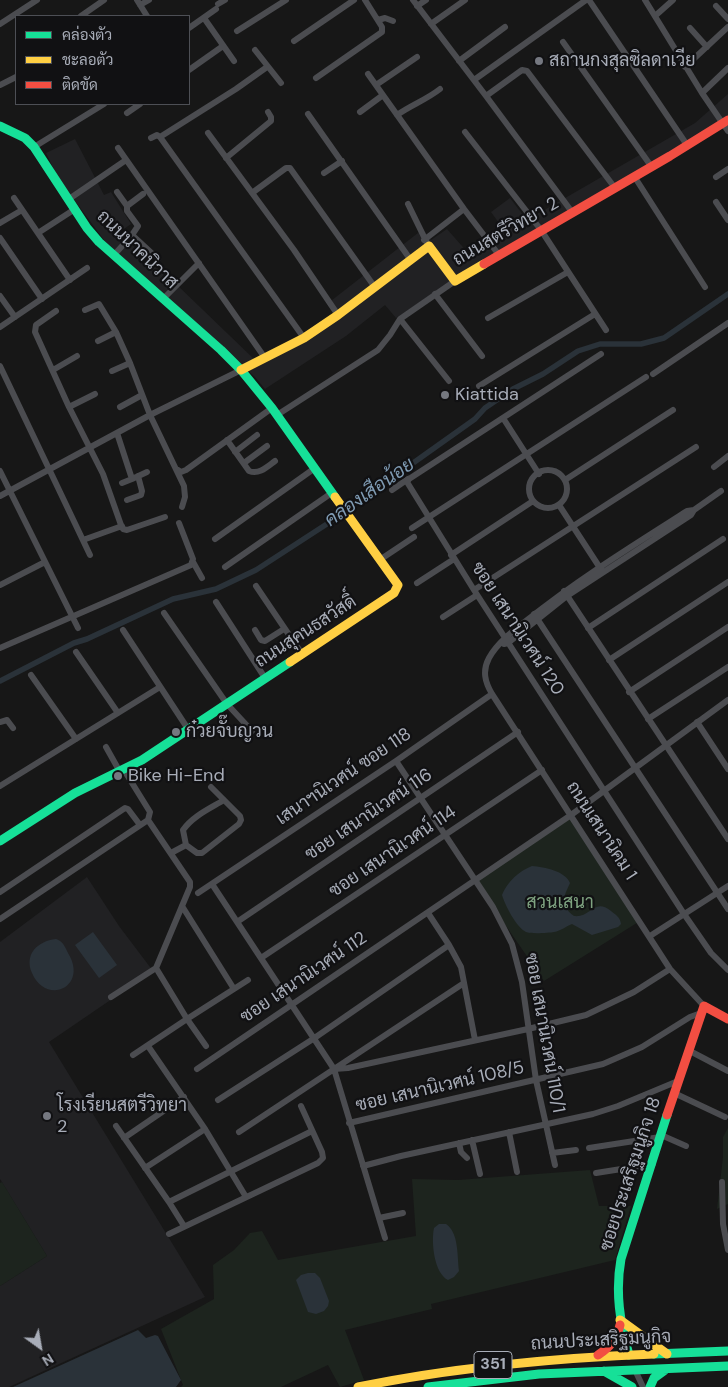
<!DOCTYPE html>
<html>
<head>
<meta charset="utf-8">
<style>
	body { margin:0 }
	#map { position:relative; width:728px; height:1387px; overflow:hidden; background:#171717; font-family:"DM Sans",Sarabun,sans-serif }
	canvas { display:block }
	.legend { position:absolute; left:15px; top:15px; width:175px; height:90px; box-sizing:border-box; background:#111113; border:1px solid #4d4f55; margin:0; padding:6px 9px; list-style:none; font-size:15px; color:#a8adb8 }
	.legend li { display:flex; align-items:center; gap:10px; height:25px }
	.legend b { width:25px; border:1px solid #4d4f55 }
	.north { position:absolute; left:15px; top:1322px; width:50px; height:50px; -webkit-text-stroke:4px #111113; paint-order:stroke; rotate:148deg; font-size:14px; font-weight:700; line-height:20px; text-align:center; color:#a8adb8 }
	.north::after { content:''; display:block; margin:auto; width:18px; height:22px; background:#a8adb8; clip-path:polygon(50% 0,100% 100%,50% 72%,0 100%) }
</style>
</head>
<body>
<div id="map">
<canvas width="728" height="1387"></canvas>
<ul class="legend">
<li><b style="height:6px;background:#16e098"></b>คล่องตัว</li>
<li><b style="height:6px;background:#ffcf43"></b>ชะลอตัว</li>
<li><b style="height:6px;background:#f24e42"></b>ติดขัด</li>
</ul>
<div class="north">N</div>
</div>
<script>
const c = document.querySelector('canvas').getContext('2d');
c.lineJoin = 'round';
function fillPath(path, color) { c.fillStyle = color; c.fill(path, 'evenodd'); }
function stroke(path, color, width, dash) { c.strokeStyle = color; c.lineWidth = width; c.lineCap = dash ? 'butt' : 'round'; c.setLineDash(dash || []); c.stroke(path); }
function drawText(font, color, halo, rows, align = 'center') {
  c.font = font + ' "DM Sans",Sarabun,sans-serif'; c.lineWidth = 4.5; c.setLineDash([]); c.textBaseline = 'middle'; c.strokeStyle = halo; c.fillStyle = color; for (const [text, x, y, turn = 0] of rows) {
    c.save(); c.translate(x, y); c.rotate((+turn || 0) * Math.PI / 180); c.textAlign = isNaN(turn) ? turn : align; if (halo) c.strokeText(text, 0, 0); c.fillText(text, 0, 0); c.restore();
  }
}
const built = new Path2D(`
	M728,94V116L689,140L486,258L396,318L385,305L346,336L265,389L255,377L107,244L58,178L46,153L75,139L104,195L111,192L131,224L121,231L255,360L286,344L334,314L327,304L423,229L431,240L447,229L469,254L504,230L491,212L510,198L527,220L695,123Z
	M87,877L119,926L153,971L49,1042L205,1297L9,1387H0V1286L47,1256L0,1179V942Z`);
const green = new Path2D(`
	M571,815L640,921L544,981L475,881Z
	M728,1128V1204L717,1209L723,1157V1137Z
	M590,1170L599,1206H631L615,1260L431,1304L432,1309L345,1330L364,1380L340,1387L328,1365L281,1387H181L183,1385L161,1329L214,1299L213,1265L234,1250L250,1233L262,1231L278,1260L416,1236L412,1179L458,1180Z
	M2,1182L47,1256L0,1286V1183Z`);
const water = new Path2D(`
	M532,866C545,867 565,871 570,883C564,896 559,905 574,916C591,918 594,897 611,911C616,915 620,917 621,924L618,927L592,935L572,924C566,926 561,931 554,932C549,933 530,934 526,932C516,927 505,905 502,895C507,882 519,871 532,866Z
	M93,932L117,965L99,978L75,945Z
	M56,939C63,941 65,947 68,953C89,987 46,1006 32,973C24,955 37,941 56,939Z
	M439,1224H446C459,1233 457,1255 459,1271L454,1277L448,1280C434,1273 431,1242 434,1228Z
	M308,1273H315L320,1278L329,1301L328,1306L324,1311L316,1314L308,1312L296,1280L301,1275Z
	M138,1330L146,1338L155,1335L158,1336L181,1380L176,1387H13Z`);
const canal = new Path2D(`
	M0,681L74,643L87,639L173,599L216,589L256,570L333,520L475,419L485,408L513,389L543,374L578,351L600,344H641L664,338L728,294`);
const street = new Path2D(`
	M137,0L147,16
	M413,0L486,96L572,212
	M589,0L687,145
	M645,0L702,93L728,131
	M218,4L225,0
	M140,5L149,0
	M417,6L426,0
	M716,6L728,19
	M81,16L104,0
	M655,16L673,0
	M204,18L234,61
	M378,20L385,18L393,21
	M0,24L37,0
	M431,24L465,0
	M189,28L216,9
	M690,28L707,47
	M237,31L286,0
	M294,41L354,0
	M563,42L651,166
	M255,50L281,83
	M459,61L505,27
	M685,67L728,27
	M189,70L223,46
	M368,74L464,209L499,255
	M316,78L382,32V27L365,0
	M474,80L586,0
	M0,85L16,77
	M376,85L417,57
	M702,93L728,68
	M486,96L522,70L527,71L615,188
	M360,112L383,95
	M127,113L140,104
	M308,114L410,259
	M397,115C411,105 426,100 440,89
	M465,132L541,230L606,330
	M208,133L294,250L338,315
	M160,137L304,338
	M151,138L157,135L160,137L236,89L267,67
	M34,147L104,104
	M118,148L265,358
	M226,158L271,121V117L268,112
	M324,173L342,161
	M634,176L705,287
	M716,177L728,169
	M117,192L127,206V211L138,226L132,235L158,259
	M252,193L286,168H290L374,286
	M14,198L70,280
	M69,199L126,160
	M716,202L728,220
	M408,204L427,243
	M127,206L143,194
	M0,223L22,210
	M38,233L75,209
	M0,238L42,299
	M424,240L464,209
	M114,255L132,235
	M435,294L482,356
	M0,296L15,317
	M163,299L199,263
	M85,310L99,304L116,332L130,363L150,415L184,486L185,497L182,507
	M56,311L36,325L35,332L69,407L103,474L121,525L123,529L127,530L165,517
	M488,318L568,272
	M400,319L449,381
	M0,327L87,268
	M98,341L116,332
	M601,354L409,479L407,482L474,590L684,914L711,953L728,970
	M0,366L90,555
	M53,370L77,356
	M112,371L130,363
	M653,374L728,323
	M479,386L595,314
	M69,407L95,394
	M120,407L142,395
	M277,415L378,350L390,335L400,319L455,281
	M503,418L539,474
	M117,433L132,479L147,472
	M227,440L249,471C259,475 267,467 275,461
	M235,452L257,435
	M244,463L267,446
	M714,467L728,456
	M178,470L181,472L186,470L272,408
	M529 489a19 19 0 1 1 38 0a19 19 0 1 1-38 0Z
	M0,471L78,628
	M565,480L673,410
	M122,483L132,479
	M392,490L408,479
	M0,496L150,415L241,370
	M127,500L141,495L142,491L138,476
	M559,505L602,571
	M412,528L646,377
	M215,539L315,468
	M83,540L122,526
	M451,555L533,501
	M381,559L414,537
	M193,562L202,578
	M225,567L333,492
	M417,583L454,559
	M0,585L45,562
	M256,586L302,654
	M474,590L696,447
	M564,591L728,839
	M216,602L265,678
	M164,613L227,704L252,731
	M534,614L728,909
	M443,617L477,595
	M588,628L723,539
	M123,630L188,729
	M255,630L261,640L265,641L284,629
	M504,644L508,643L567,596L691,515L694,510
	M0,648L191,565L193,559L179,523
	M76,652L118,713
	M609,660L728,582
	M31,675L76,739
	M629,692L728,627
	M648,719L728,667
	M0,722L7,720L13,728
	M697,722L728,769
	M106,747L120,772
	M396,761L493,907L512,944L522,982L536,1080L555,1165
	M0,786L160,687
	M148,820L190,882V887L156,968L187,1019L206,1046
	M186,845L183,830C193,816 209,809 224,800
	M171,853L186,845L197,853H202L239,824L241,820L240,816L211,787
	M212,884L334,1069L385,1238
	M0,892L125,808L128,809L140,825
	M198,893L396,761L492,694
	M182,906L234,989
	M428,913L449,945L461,967L475,1040
	M0,919L148,820L150,812L124,770
	M237,922L518,732
	M650,936L728,886
	M261,958L542,770
	M111,997L156,968
	M704,1006L670,969L492,694C485,682 482,671 489,658C497,643 513,631 526,621C577,580 632,546 687,511L694,510L721,491
	M148,1046L205,1129L246,1197
	M688,1050L728,1071
	M133,1055L187,1019L248,980
	M197,1069L571,815L728,700
	M334,1069L348,1068L528,1029L586,1015L634,992L670,969
	M674,1093L725,1117
	M218,1100L313,1039L449,945
	M349,1123L603,1064L642,1047L690,1017L701,1013
	M116,1126L169,1202L184,1226
	M239,1132L464,983
	M509,1132L517,1172
	M661,1135L686,1146
	M124,1138L184,1097
	M472,1140L480,1174
	M459,1143L461,1152L467,1158
	M589,1148L660,1137
	M552,1153L576,1150
	M363,1166L401,1156L593,1114L618,1106L678,1081
	M145,1168L205,1129
	M596,1173L653,1164
	M722,1182L723,1224L728,1250
	M169,1202L312,1131
	M379,1218L403,1213
	M169,1234L318,1163L323,1158L322,1152L301,1106
	M635,1370L643,1387`);
const fast = new Path2D(`
	M0,126L25,138L34,147L87,228L99,242L221,350L241,370L272,408L335,497
	M0,841L75,793L142,760L290,662
	M654,1354L728,1351
	M629,1355C620,1323 615,1292 621,1259L667,1115
	M604,1371L632,1387
	M428,1387L539,1374L728,1366
	M650,1387L654,1378L665,1370`);
const slow = new Path2D(`
	M241,370L304,338L338,315L429,246L455,281L484,264
	M290,662L394,593L398,585L335,497
	M620,1320L667,1354
	M358,1387C456,1367 554,1358 654,1354`);
const jam = new Path2D(`
	M484,264L670,156L728,120
	M667,1115L704,1006L728,1019
	M598,1355C610,1347 617,1339 620,1325`);
const markers = [
	[539,61,5,"#757880"],
	[445,395,5,"#757880"],
	[176,732,5,"#757880"],
	[118,776,5,"#757880"],
	[47,1116,5,"#757880"]
];
const shields = [
	[493,1365,38]
];
const shieldNames = [
	["351",493,1365]
];
const poiNames = [
	["สถานกงสุลซิลดาเวีย",549,61],
	["Kiattida",455,395],
	["ก๋วยจั๊บญวน",186,732],
	["Bike Hi-End",128,776],
	["โรงเรียนสตรีวิทยา",57,1106],
	["2",57,1127]
];
const streetNames = [
	["ถนนสตรีวิทยา 2",506,232,-30],
	["ถนนนาคนิวาส",137,250,44],
	["ซอย เสนานิเวศน์ 120",517,629,57],
	["ถนนสุคนธสวัสดิ์",306,632,-33],
	["เสนาฯนิเวศน์ ซอย 118",344,777,-34],
	["ซอย เสนานิเวศน์ 116",369,815,-34],
	["ถนนเสนานิคม 1",601,831,57],
	["ซอย เสนานิเวศน์ 114",393,852,-34],
	["ซอย เสนานิเวศน์ 112",304,978,-34],
	["ซอย เสนานิเวศน์ 110/1",544,1033,80],
	["ซอย เสนานิเวศน์ 108/5",440,1087,-13],
	["ซอยประเสริฐมนูกิจ 18",631,1174,-72],
	["ถนนประเสริฐมนูกิจ",601,1341,-3]
];
const parkNames = [
	["สวนเสนา",560,903]
];
const waterNames = [
	["คลองเสือน้อย",370,493,-35]
];
fillPath(built, '#212123');
fillPath(green, '#1d241e');
fillPath(water, '#2a3239');
stroke(canal, '#2a3239', 5.5);
stroke(street, '#4b4c50', 6);
stroke(fast, '#16e098', 9);
stroke(slow, '#ffcf43', 9);
stroke(jam, '#f24e42', 9);
for (const [x, y, r, color] of markers) { const dot = new Path2D(); dot.arc(x, y, r, 0, 2 * Math.PI); c.fillStyle = color; c.fill(dot); stroke(dot, '#111113', 2); }
for (const [x, y, w] of shields) { const box = new Path2D(); box.roundRect(x - w / 2, y - 13.5, w, 27, 4); c.fillStyle = '#111113'; c.fill(box); stroke(box, '#a8adb8', 1); }
drawText('bold 16px', '#a8adb8', null, shieldNames);
drawText('18px', '#a8adb8', '#111113', poiNames, 'left');
drawText('18px', '#a8adb8', '#111113', streetNames);
drawText('18px', '#7fa381', '#111113', parkNames);
drawText('italic 19px', '#7f9bb3', '#111113', waterNames);
</script>
</body>
</html>
